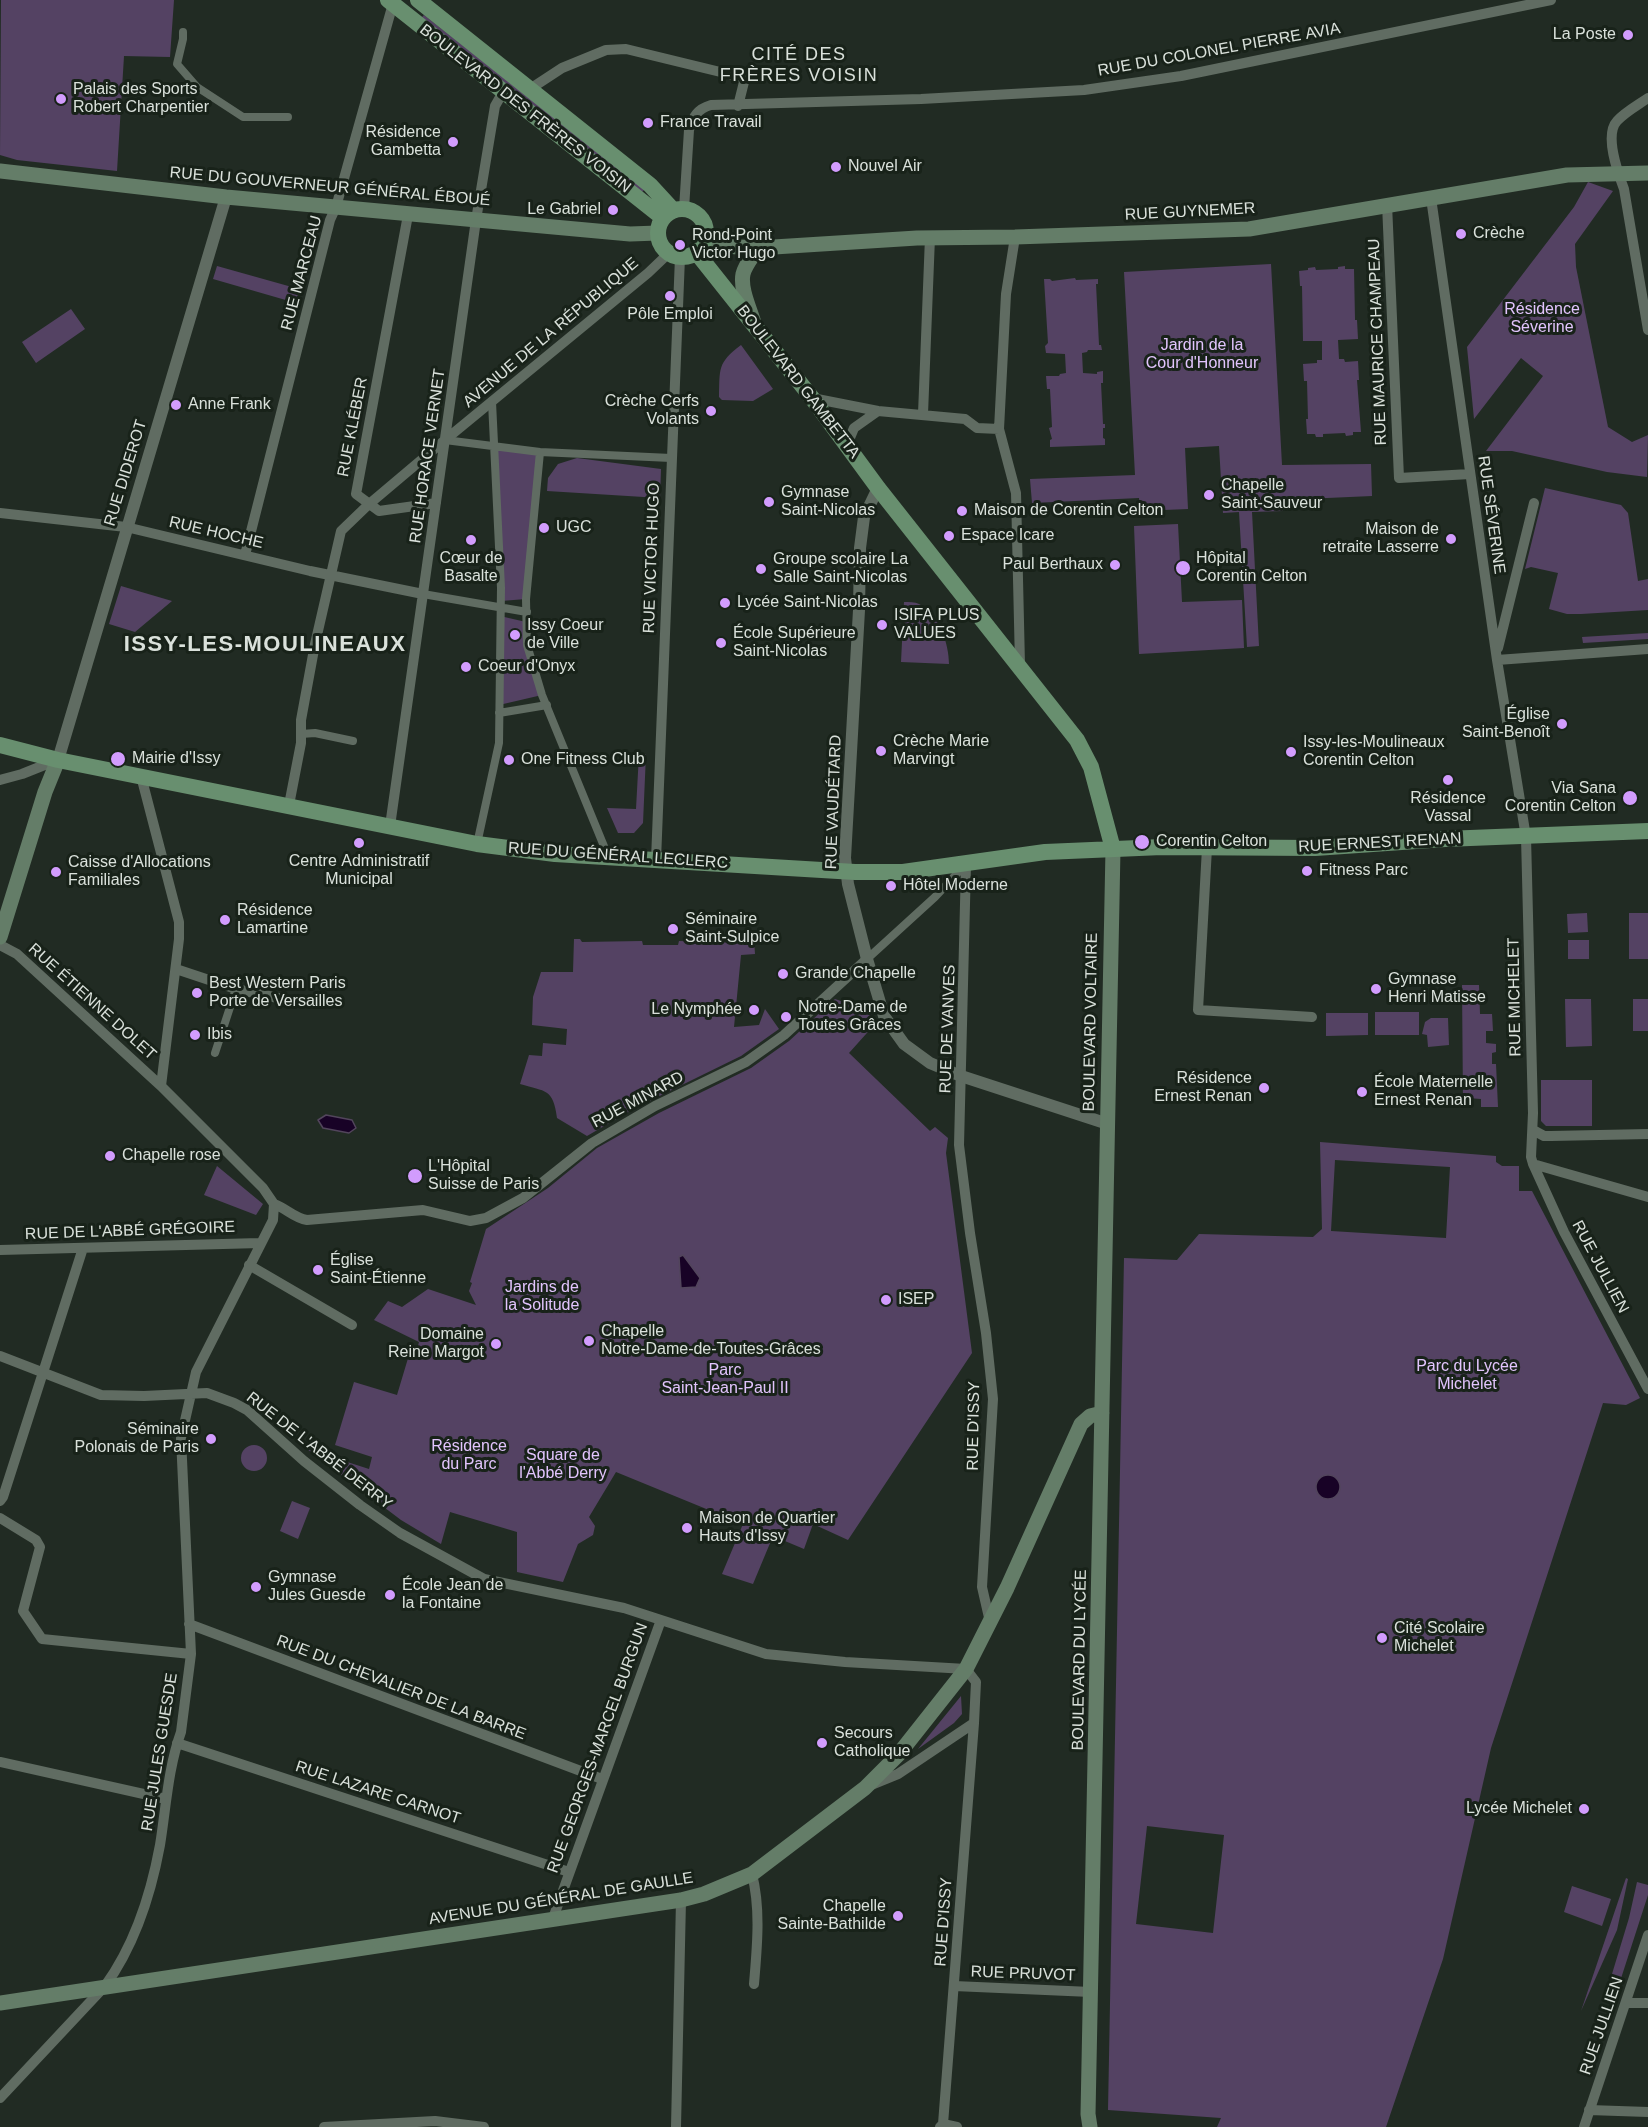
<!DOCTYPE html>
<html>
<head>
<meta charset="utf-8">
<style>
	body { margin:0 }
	canvas { display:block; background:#212b23 }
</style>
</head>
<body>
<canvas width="1648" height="2127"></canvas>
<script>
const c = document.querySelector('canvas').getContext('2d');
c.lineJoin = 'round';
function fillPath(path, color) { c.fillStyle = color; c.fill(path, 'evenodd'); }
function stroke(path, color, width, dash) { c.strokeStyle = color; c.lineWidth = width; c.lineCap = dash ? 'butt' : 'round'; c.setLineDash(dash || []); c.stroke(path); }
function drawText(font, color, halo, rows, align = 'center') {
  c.font = font + ' Arial,sans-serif'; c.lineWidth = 6; c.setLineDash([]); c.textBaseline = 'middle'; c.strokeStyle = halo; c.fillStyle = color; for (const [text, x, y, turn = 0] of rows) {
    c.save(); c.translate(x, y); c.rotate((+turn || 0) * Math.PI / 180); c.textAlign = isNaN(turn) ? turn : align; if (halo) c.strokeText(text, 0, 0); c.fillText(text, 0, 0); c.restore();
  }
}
const green = new Path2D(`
	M1,0H174L170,57L124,56L117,171L17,160L0,155Z
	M424,15L645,189L642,192L421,18Z
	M1588,182L1613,191L1575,244L1576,267L1608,427L1632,442L1648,435L1647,477L1607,472L1512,451H1486L1543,376L1521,358L1474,419L1467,347L1574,207Z
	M1271,264L1282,465L1371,464L1372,496L1282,500L1283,511L1252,512L1259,646L1247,647L1239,512L1223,513L1219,446L1185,448L1188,509L1140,511L1139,498L1032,503L1030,479L1135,475L1124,272Z
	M217,266L299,289L296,303L213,279Z
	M1345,266V269H1354L1355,320H1357L1358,339L1338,340L1339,359H1344L1345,362L1358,361L1359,380H1357L1361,432H1353V435L1346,436L1345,433L1323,434V437H1316L1315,434H1307L1306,419H1308L1307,381H1304L1303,364L1317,363V360H1322V341H1303L1302,286H1300L1299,271L1308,270V268L1315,267L1316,270L1338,269V267Z
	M1075,278L1076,280L1098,279V284H1096L1099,345H1101L1102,350H1088L1087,352L1082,353L1083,373L1097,374V372L1103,371V383H1101L1103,424H1105V428H1103V438L1105,439V445L1050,447V440L1052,439L1049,428L1052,427L1050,389H1047L1046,376H1059L1060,374L1066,373L1065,354L1046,353L1045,346L1048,343L1044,279H1050L1052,281Z
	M71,309L85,329L36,363L22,342Z
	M741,345L773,389L753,401L722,400L719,397C720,369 717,363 741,345Z
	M493,446L540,452L526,599L501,601Z
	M577,458L661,469L660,498L547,491L548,478L558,464Z
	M1545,488L1621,505L1628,513L1638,581L1648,579V610L1581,614H1567L1549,609L1558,573L1531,567L1525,569Z
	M1178,524L1182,602L1242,600L1244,648L1139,654L1134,526Z
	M121,586L172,601L135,632L109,624Z
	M904,602C909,602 915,602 919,604C939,613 949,644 949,664L901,662Z
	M500,616L526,622L527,645L542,695L499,705Z
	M1648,633V639L1583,643L1582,637Z
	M639,754H646L643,823L634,833H618L607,808L636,809Z
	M1587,913L1588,932L1568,933L1567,914Z
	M1629,913H1648V959H1629Z
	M574,939H580L582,942L642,941L643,945H678L679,941L738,943L741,940H754L755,954L741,955L734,1027L759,1025L765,1009L779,1029L741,1056L637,1107L587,1136L557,1118C553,1088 546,1092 520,1084L529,1055L542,1056L543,1043L566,1045L567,1029L532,1025L533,997L541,972H573Z
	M1568,940H1589V959H1568Z
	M1462,985H1479L1480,1014H1492L1493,1031H1486V1043L1496,1044V1052L1492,1053V1064H1496L1498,1107H1481V1099L1468,1098L1467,1102H1463Z
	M835,999L870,1011L875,1024L849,1053L930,1131L935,1127L948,1138L946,1153L972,1353L848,1540L813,1524L804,1549L773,1536L753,1584L722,1574L743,1524L616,1472L589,1517L595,1526L593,1535L578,1544L563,1582L517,1572V1532L450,1512L441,1544L401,1520L307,1449L369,1469L372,1457L335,1445L354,1382L397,1395L412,1345L418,1346L419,1342L374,1320L388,1301L402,1307L428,1289L476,1305L469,1291L472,1283L470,1282L486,1229L548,1188L597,1148L659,1113L751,1068L789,1041Z
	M1565,999H1591L1592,1046L1566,1047Z
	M1648,999V1031H1633V999Z
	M1375,1012H1419V1035H1375Z
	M1326,1013H1368V1035L1326,1036Z
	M1448,1018L1449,1045L1428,1047L1427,1035L1422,1034L1425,1022L1431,1018Z
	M1541,1080H1592V1126H1546L1541,1121Z
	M1320,1142L1496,1156V1162L1502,1166H1519V1191H1532L1640,1398L1626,1405L1603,1403L1491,1748L1443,1959L1386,2127H1217L1221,2118L1108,2110L1124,1258L1177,1260L1199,1234L1313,1237L1322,1229ZM1335,1160L1450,1167L1446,1238L1331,1231ZM1147,1826L1224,1835L1213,1933L1136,1924Z
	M217,1166L263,1204L256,1215L204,1195Z
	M241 1458a13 13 0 1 1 26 0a13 13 0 1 1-26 0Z
	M292,1501L310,1508L298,1539L280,1531Z
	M961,1696L962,1714L954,1723L918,1749Z
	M1626,1878L1628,1879L1617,1930L1581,2011Z
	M1637,1882L1648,1885V1895L1614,2000L1605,1997L1629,1918Z
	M1572,1886L1611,1899L1602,1926L1564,1912Z`);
const water = new Path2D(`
	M326,1115L352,1120L356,1128L349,1133L323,1128L318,1120Z
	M683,1255L700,1278L696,1287L681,1288L679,1257Z
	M1316 1487a12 12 0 1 1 24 0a12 12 0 1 1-24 0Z`);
const pedestrian = new Path2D(`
	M183,32V39L177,64L197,87L243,117H288
	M445,440L540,452L671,458
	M540,452L526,599L527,645L542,695L608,856
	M423,594L527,612
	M499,713L547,705
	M301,734L315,733L353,741
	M477,844L499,743L501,588L492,402
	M867,959L935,897L965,865
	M215,1053L236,989`);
const minor = new Path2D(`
	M530,89L562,68L606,50L626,49L745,78L738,106
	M1648,98C1638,105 1625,112 1617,121C1604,135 1618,173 1624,189L1648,330
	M1431,198L1497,660L1526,837L1533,1113L1531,1157L1533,1164L1564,1232L1648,1389
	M1387,204L1399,478L1470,474
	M684,209L689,130C693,117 697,109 711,105L921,99L1084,90L1181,76L1551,0
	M408,215L356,494L379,511L436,503
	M1015,237L1006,294L999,429L1016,493L1020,665
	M812,398L878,411L965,419L977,428L999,429
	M923,414L930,237
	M847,445L854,428L878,411
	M0,513L126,527L310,571L423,594
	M245,555L330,220L336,207L394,0
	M1498,648L1534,503
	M1497,660L1648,649
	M141,776L179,922V939L161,1086
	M0,780L22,774L57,760
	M289,805L301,743V720L315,644L341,531L368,505L445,440L648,273L669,253
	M390,826L476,220L495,106L503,92
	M1207,848L1198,1010L1312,1017
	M656,860L680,257
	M966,864L959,1145L970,1233L986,1333L993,1399L982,1587L990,1622
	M0,945L17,954L161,1086L263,1188L274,1204
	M176,969L236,989L292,1001
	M1533,1130L1544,1136H1551L1648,1134
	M1533,1164L1648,1197
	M274,1204C286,1208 294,1218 307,1220L423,1210L470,1221L486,1218L523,1198L592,1143L655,1106L746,1062L784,1035L867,959
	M0,1250L260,1243
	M249,1265L352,1325
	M0,1356L101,1395L144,1396L207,1393L234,1403L247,1410L304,1461L360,1505L400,1533L484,1579L624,1608L766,1654L845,1662L966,1669L976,1682L974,1723L943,2124L940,2127
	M0,1501L3,1497L83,1248
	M0,1518L36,1540L40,1547L23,1611L42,1639L191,1654
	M189,1624L602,1779
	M177,1743L569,1872
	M0,1762L166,1799
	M871,1785L898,1774L974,1723
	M752,1874C761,1910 757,1947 754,1984
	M552,1921L661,1620
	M954,1986L1091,1992
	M1626,2003H1648
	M0,2098L105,1986C134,1946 151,1894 160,1845C166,1808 168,1768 181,1732L191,1654L181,1438L196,1372L273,1220L274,1204
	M1589,2110L1648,2112
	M943,2124L957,2127
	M324,2127L435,2121L484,2127
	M676,2127L681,1900
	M1584,2127L1648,1935`);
const tertiary = new Path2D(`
	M878,488L864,517L860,548L859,610L845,858L848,884L867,959L884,1016L904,1044L930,1063L961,1076L1108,1124
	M58,760L226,197`);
const secondary = new Path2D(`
	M0,171L226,197L630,234L658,233
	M703,245L758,248L917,238L1015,237L1249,229L1567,175L1648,173
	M754,323C750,309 740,289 743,274C745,265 753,256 758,248
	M0,937L45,792L58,760
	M0,2003L681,1900L704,1894L752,1874L865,1788L898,1755L966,1669L1007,1588L1081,1424L1090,1416L1102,1413
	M1090,2127L1088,2114L1113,849`);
const primary = new Path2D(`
	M388,0L663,218
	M418,0L650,185L673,210
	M658 233a24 24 0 1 1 48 0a24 24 0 1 1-48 0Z
	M696,252L812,398L878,488L1077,740L1091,767L1113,849
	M0,745L58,760L477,844L555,854L855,872H903L1045,852L1162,847L1315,848L1445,839L1648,831`);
const markers = [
	[1628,35,6,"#d29cfd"],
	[61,99,6,"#d29cfd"],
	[648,123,6,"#d29cfd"],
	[453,142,6,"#d29cfd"],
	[836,167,6,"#d29cfd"],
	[613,210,6,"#d29cfd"],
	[1461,234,6,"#d29cfd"],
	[680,245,6,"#d29cfd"],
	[670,296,6,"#d29cfd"],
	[176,405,6,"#d29cfd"],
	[711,411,6,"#d29cfd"],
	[1209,495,6,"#d29cfd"],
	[769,502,6,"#d29cfd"],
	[962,511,6,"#d29cfd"],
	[544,528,6,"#d29cfd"],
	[949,536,6,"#d29cfd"],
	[1451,539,6,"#d29cfd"],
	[471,540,6,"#d29cfd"],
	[1115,565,6,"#d29cfd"],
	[1183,568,8,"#d29cfd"],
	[761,569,6,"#d29cfd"],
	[725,603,6,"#d29cfd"],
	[882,625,6,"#d29cfd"],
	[515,635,6,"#d29cfd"],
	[721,643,6,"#d29cfd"],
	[466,667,6,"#d29cfd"],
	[1562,724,6,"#d29cfd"],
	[881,751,6,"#d29cfd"],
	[1291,752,6,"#d29cfd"],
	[118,759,8,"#d29cfd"],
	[509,760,6,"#d29cfd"],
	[1448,780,6,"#d29cfd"],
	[1630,798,8,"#d29cfd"],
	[1142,842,8,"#d29cfd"],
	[359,843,6,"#d29cfd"],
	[1307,871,6,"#d29cfd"],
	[56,872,6,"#d29cfd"],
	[891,886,6,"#d29cfd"],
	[225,920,6,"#d29cfd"],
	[673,929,6,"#d29cfd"],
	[783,974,6,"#d29cfd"],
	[1376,989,6,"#d29cfd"],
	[197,993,6,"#d29cfd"],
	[754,1010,6,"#d29cfd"],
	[786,1017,6,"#d29cfd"],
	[195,1035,6,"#d29cfd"],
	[1264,1088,6,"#d29cfd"],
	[1362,1092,6,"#d29cfd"],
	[110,1156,6,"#d29cfd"],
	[415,1176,8,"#d29cfd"],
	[318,1270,6,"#d29cfd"],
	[886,1300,6,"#d29cfd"],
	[589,1341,6,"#d29cfd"],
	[496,1344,6,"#d29cfd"],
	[211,1439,6,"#d29cfd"],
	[687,1528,6,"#d29cfd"],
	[256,1587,6,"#d29cfd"],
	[390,1595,6,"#d29cfd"],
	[1382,1638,6,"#d29cfd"],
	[822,1743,6,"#d29cfd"],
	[1584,1809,6,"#d29cfd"],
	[898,1916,6,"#d29cfd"]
];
const poiNames = [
	["La Poste",1616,35,"right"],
	["Palais des Sports",73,90],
	["Robert Charpentier",73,108],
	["France Travail",660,123],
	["Résidence",441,133,"right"],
	["Gambetta",441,151,"right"],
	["Nouvel Air",848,167],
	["Le Gabriel",601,210,"right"],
	["Crèche",1473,234],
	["Rond-Point",692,236],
	["Victor Hugo",692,254],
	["Pôle Emploi",670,315,"center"],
	["Crèche Cerfs",699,402,"right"],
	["Volants",699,420,"right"],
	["Anne Frank",188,405],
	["Chapelle",1221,486],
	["Saint-Sauveur",1221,504],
	["Gymnase",781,493],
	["Saint-Nicolas",781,511],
	["Maison de Corentin Celton",974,511],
	["UGC",556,528],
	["Maison de",1439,530,"right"],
	["retraite Lasserre",1439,548,"right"],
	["Espace Icare",961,536],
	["Cœur de",471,559,"center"],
	["Basalte",471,577,"center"],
	["Hôpital",1196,559],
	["Corentin Celton",1196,577],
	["Groupe scolaire La",773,560],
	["Salle Saint-Nicolas",773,578],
	["Paul Berthaux",1103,565,"right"],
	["Lycée Saint-Nicolas",737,603],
	["ISIFA PLUS",894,616],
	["VALUES",894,634],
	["Issy Coeur",527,626],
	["de Ville",527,644],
	["École Supérieure",733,634],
	["Saint-Nicolas",733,652],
	["Coeur d'Onyx",478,667],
	["Église",1550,715,"right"],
	["Saint-Benoît",1550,733,"right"],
	["Crèche Marie",893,742],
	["Marvingt",893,760],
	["Issy-les-Moulineaux",1303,743],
	["Corentin Celton",1303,761],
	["Mairie d'Issy",132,759],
	["One Fitness Club",521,760],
	["Via Sana",1616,789,"right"],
	["Corentin Celton",1616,807,"right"],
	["Résidence",1448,799,"center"],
	["Vassal",1448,817,"center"],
	["Corentin Celton",1156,842],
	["Centre Administratif",359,862,"center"],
	["Municipal",359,880,"center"],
	["Caisse d'Allocations",68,863],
	["Familiales",68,881],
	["Fitness Parc",1319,871],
	["Hôtel Moderne",903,886],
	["Résidence",237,911],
	["Lamartine",237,929],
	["Séminaire",685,920],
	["Saint-Sulpice",685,938],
	["Grande Chapelle",795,974],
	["Gymnase",1388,980],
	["Henri Matisse",1388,998],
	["Best Western Paris",209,984],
	["Porte de Versailles",209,1002],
	["Notre-Dame de",798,1008],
	["Toutes Grâces",798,1026],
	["Le Nymphée",742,1010,"right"],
	["Ibis",207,1035],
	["Résidence",1252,1079,"right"],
	["Ernest Renan",1252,1097,"right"],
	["École Maternelle",1374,1083],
	["Ernest Renan",1374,1101],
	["Chapelle rose",122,1156],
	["L'Hôpital",428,1167],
	["Suisse de Paris",428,1185],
	["Église",330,1261],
	["Saint-Étienne",330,1279],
	["ISEP",898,1300],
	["Chapelle",601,1332],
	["Notre-Dame-de-Toutes-Grâces",601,1350],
	["Domaine",484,1335,"right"],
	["Reine Margot",484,1353,"right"],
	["Séminaire",199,1430,"right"],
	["Polonais de Paris",199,1448,"right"],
	["Maison de Quartier",699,1519],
	["Hauts d'Issy",699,1537],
	["Gymnase",268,1578],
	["Jules Guesde",268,1596],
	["École Jean de",402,1586],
	["la Fontaine",402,1604],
	["Cité Scolaire",1394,1629],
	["Michelet",1394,1647],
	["Secours",834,1734],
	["Catholique",834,1752],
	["Lycée Michelet",1572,1809,"right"],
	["Chapelle",886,1907,"right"],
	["Sainte-Bathilde",886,1925,"right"]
];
const streetNames = [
	["RUE DU COLONEL PIERRE AVIA",1219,50,-10],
	["BOULEVARD DES FRÈRES VOISIN",525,109,38],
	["RUE DU GOUVERNEUR GÉNÉRAL ÉBOUÉ",330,187,5],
	["RUE GUYNEMER",1190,212,-3],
	["RUE MARCEAU",302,273,-75],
	["AVENUE DE LA RÉPUBLIQUE",551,333,-40],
	["RUE MAURICE CHAMPEAU",1378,342,-92],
	["BOULEVARD GAMBETTA",798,382,52],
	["RUE KLÉBER",353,427,-79],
	["RUE HORACE VERNET",428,456,-82],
	["RUE DIDEROT",126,473,-73],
	["RUE SÉVERINE",1491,515,82],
	["RUE HOCHE",216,533,13],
	["RUE VICTOR HUGO",652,558,-88],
	["RUE VAUDÉTARD",834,802,-88],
	["RUE ERNEST RENAN",1380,843,-3],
	["RUE DU GÉNÉRAL LECLERC",618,856,4],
	["RUE MICHELET",1515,997,-91],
	["RUE ÉTIENNE DOLET",92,1002,42],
	["BOULEVARD VOLTAIRE",1091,1022,-89],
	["RUE DE VANVES",948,1029,-88],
	["RUE MINARD",638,1100,-28],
	["RUE DE L'ABBÉ GRÉGOIRE",130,1231,-2],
	["RUE JULLIEN",1600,1267,62],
	["RUE D'ISSY",974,1426,-89],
	["RUE DE L'ABBÉ DERRY",319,1451,38],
	["BOULEVARD DU LYCÉE",1080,1660,-89],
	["RUE DU CHEVALIER DE LA BARRE",401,1688,21],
	["RUE GEORGES-MARCEL BURGUN",598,1748,-70],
	["RUE JULES GUESDE",160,1752,-81],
	["RUE LAZARE CARNOT",378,1793,18],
	["AVENUE DU GÉNÉRAL DE GAULLE",561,1899,-9],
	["RUE D'ISSY",944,1922,-86],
	["RUE PRUVOT",1023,1974,2],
	["RUE JULLIEN",1602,2026,-71]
];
const parkNames = [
	["Résidence",1542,310],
	["Séverine",1542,328],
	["Jardin de la",1202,346],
	["Cour d'Honneur",1202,364],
	["Jardins de",542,1288],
	["la Solitude",542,1306],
	["Parc du Lycée",1467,1367],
	["Michelet",1467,1385],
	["Parc",725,1371],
	["Saint-Jean-Paul II",725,1389],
	["Résidence",469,1447],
	["du Parc",469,1465],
	["Square de",563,1456],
	["l'Abbé Derry",563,1474]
];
const neighbourhoodNames = [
	["CITÉ DES",799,55],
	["FRÈRES VOISIN",799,76]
];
const districtNames = [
	["ISSY-LES-MOULINEAUX",265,645]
];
fillPath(green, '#544263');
fillPath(water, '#180226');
stroke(water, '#52455c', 1.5);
stroke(pedestrian, '#606c62', 8);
stroke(minor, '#606c62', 10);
stroke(tertiary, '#606c62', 12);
stroke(secondary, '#647d68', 15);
stroke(primary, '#688f6f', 16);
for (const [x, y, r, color] of markers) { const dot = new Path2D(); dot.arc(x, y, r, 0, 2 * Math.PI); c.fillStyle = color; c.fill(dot); stroke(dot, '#182219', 2); }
drawText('16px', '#dae1db', '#182219', poiNames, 'left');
drawText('16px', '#dae1db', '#182219', streetNames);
drawText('16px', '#e2c4fd', '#182219', parkNames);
c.letterSpacing = '1.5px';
drawText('18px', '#dae1db', '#182219', neighbourhoodNames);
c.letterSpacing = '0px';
c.letterSpacing = '1.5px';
drawText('bold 22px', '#dae1db', '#182219', districtNames);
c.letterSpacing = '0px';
</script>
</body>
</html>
